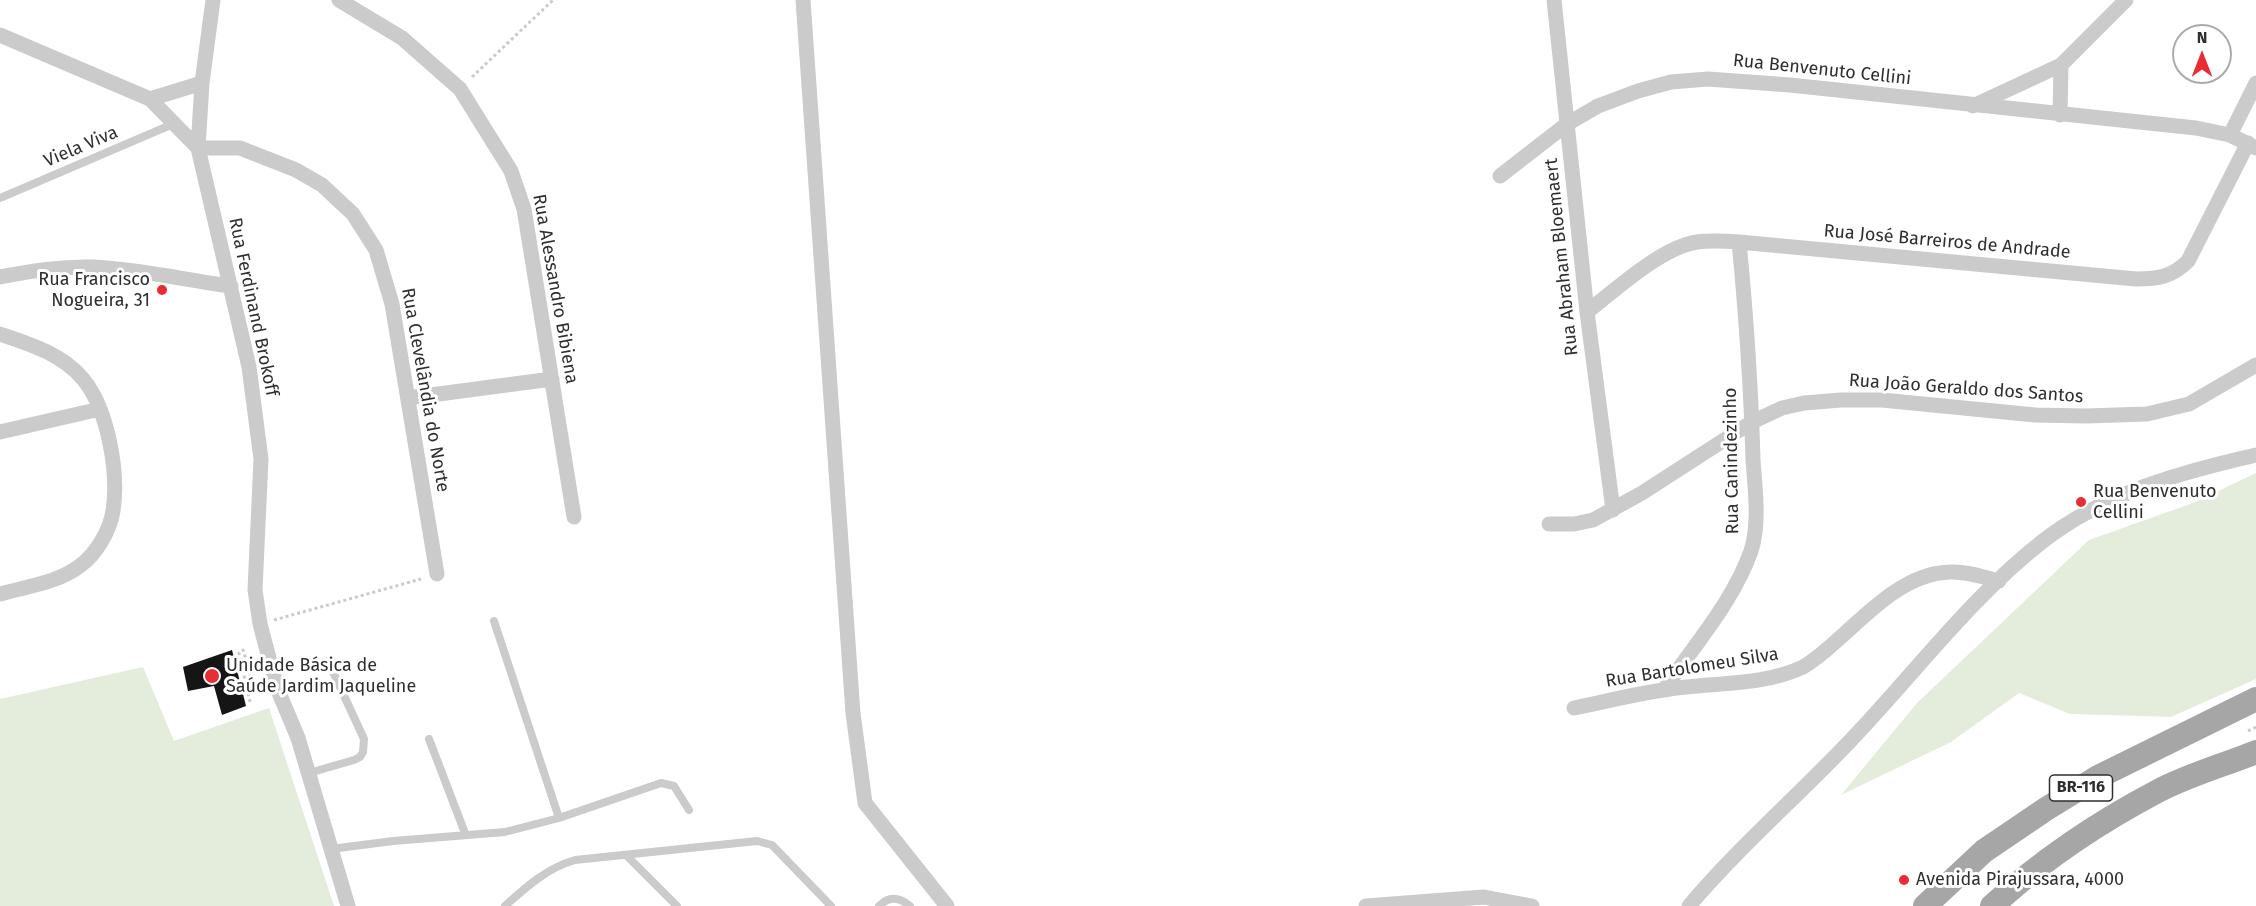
<!DOCTYPE html>
<html>
<head>
<meta charset="utf-8">
<style>
	body { margin:0 }
	#map { position:relative; width:2256px; height:906px; overflow:hidden; background:#fff; font-family:"Fira Sans",sans-serif }
	canvas { display:block }
	.north { position:absolute; left:2172px; top:24px; width:60px; height:60px; box-sizing:border-box; background:#fff; border:2px solid #ababab; border-radius:50%; rotate:0deg; font-size:16px; font-weight:700; line-height:24px; text-align:center; color:#2e2e2e }
	.north::after { content:''; display:block; margin:auto; width:21px; height:27px; background:#ea2c35; clip-path:polygon(50% 0,100% 100%,50% 72%,0 100%) }
</style>
</head>
<body>
<div id="map">
<canvas width="2256" height="906"></canvas>
<div class="north">N</div>
</div>
<script>
const c = document.querySelector('canvas').getContext('2d');
c.lineJoin = 'round';
function fillPath(path, color) { c.fillStyle = color; c.fill(path, 'evenodd'); }
function stroke(path, color, width, dash) { c.strokeStyle = color; c.lineWidth = width; c.lineCap = dash ? 'butt' : 'round'; c.setLineDash(dash || []); c.stroke(path); }
function drawText(font, color, halo, rows, align = 'center') {
  c.font = font + ' "Fira Sans",sans-serif'; c.lineWidth = 6; c.setLineDash([]); c.textBaseline = 'middle'; c.strokeStyle = halo; c.fillStyle = color; for (const [text, x, y, turn = 0] of rows) {
    c.save(); c.translate(x, y); c.rotate((+turn || 0) * Math.PI / 180); c.textAlign = isNaN(turn) ? turn : align; if (halo) c.strokeText(text, 0, 0); c.fillText(text, 0, 0); c.restore();
  }
}
const green = new Path2D(`
	M2256,473V679L2171,717L2070,714L2019,693L1951,742L1841,795L1917,703L2089,540L2193,503Z
	M143,667L174,741L269,708L334,906H0V699Z`);
const building = new Path2D(`
	M232,650L246,706L222,715L214,686L188,691L183,667Z`);
const path = new Path2D(`
	M472,77L553,0
	M274,620L421,579
	M250,702L239,653L243,650L257,693L261,692
	M2248,731L2256,727`);
const service = new Path2D(`
	M0,198L173,124
	M494,621L559,818
	M429,739L465,833
	M309,773L354,760L360,757L363,752L364,739L328,661
	M331,849L393,841L505,832L559,818L661,783L674,786L689,810
	M626,855L677,906
	M505,906C526,887 547,868 575,860L757,841L772,845L831,906
	M879,906C889,896 899,897 910,906`);
const minor = new Path2D(`
	M213,0L202,83L198,148L249,367L261,459L255,590L260,624L277,688L298,738L348,906
	M339,0L402,38L460,89L511,171L524,209L574,517
	M803,0L853,713L865,803L947,906
	M1554,0L1587,312L1613,510
	M0,35L150,99L198,148H240L296,170L322,185L353,214L376,250L392,304L437,574
	M150,99L202,83
	M1973,106L2061,65L2126,0
	M2060,115L2061,65
	M2230,135L2256,83
	M1500,176L1567,124L1598,106L1638,91L1671,82L1708,79L1790,85L2196,128L2230,135L2256,148
	M0,277C31,271 61,266 93,267C139,269 185,280 231,286
	M1587,312C1615,290 1662,247 1697,242C1710,240 1725,241 1739,242L2136,279C2158,279 2172,277 2188,261L2248,143
	M0,334C30,344 62,354 83,379C108,409 119,473 113,511C110,530 97,553 81,565C58,583 28,586 0,594
	M408,398L552,379
	M0,432L100,409
	M1549,524H1574L1593,520L1642,493L1752,422L1782,408L1804,403L1841,400H1882L2035,415L2086,416L2147,414L2189,404L2256,365
	M1664,690C1694,645 1733,602 1751,551C1760,523 1755,489 1753,460C1751,387 1746,314 1739,242
	M1574,708C1604,702 1634,694 1664,690C1709,682 1761,687 1803,667C1817,659 1830,647 1842,636C1872,609 1907,573 1950,572C1967,571 1983,577 1999,581
	M1366,906L1484,897L1532,906
	M1689,906C1739,847 1798,796 1851,740C1914,674 1970,598 2043,541C2105,493 2181,472 2256,455`);
const primary = new Path2D(`
	M1925,906L1984,851L2046,809L2098,777L2256,699
	M1992,906C2041,861 2099,822 2158,791C2188,775 2224,765 2256,752`);
const markers = [
	[162,290,6,"#ea2c35"],
	[2081,502,6,"#ea2c35"],
	[212,676,8,"#ea2c35"],
	[1904,880,6,"#ea2c35"]
];
const shields = [
	[2081,788,63]
];
const shieldNames = [
	["BR-116",2081,788]
];
const streetNames = [
	["Rua Benvenuto Cellini",1822,70,6],
	["Viela Viva",81,147,-23],
	["Rua José Barreiros de Andrade",1947,242,5],
	["Rua Abraham Bloemaert",1562,257,-96],
	["Rua Alessandro Bibiena",555,289,80],
	["Rua Ferdinand Brokoff",253,307,78],
	["Rua João Geraldo dos Santos",1966,389,4],
	["Rua Clevelândia do Norte",425,390,80],
	["Rua Canindezinho",1732,461,-91],
	["Rua Bartolomeu Silva",1692,668,-9]
];
const poiNames = [
	["Rua Francisco",150,280,"right"],
	["Nogueira, 31",150,301,"right"],
	["Rua Benvenuto",2093,492],
	["Cellini",2093,513],
	["Unidade Básica de",226,666],
	["Saúde Jardim Jaqueline",226,687],
	["Avenida Pirajussara, 4000",1916,880]
];
fillPath(green, '#e4ecdb');
fillPath(building, '#151515');
stroke(path, '#cbcbcb', 3, [3, 3]);
stroke(service, '#cbcbcb', 8);
stroke(minor, '#cbcbcb', 15);
stroke(primary, '#a6a6a6', 24);
for (const [x, y, r, color] of markers) { const dot = new Path2D(); dot.arc(x, y, r, 0, 2 * Math.PI); c.fillStyle = color; c.fill(dot); stroke(dot, '#fff', 2); }
for (const [x, y, w] of shields) { const box = new Path2D(); box.roundRect(x - w / 2, y - 13, w, 26, 4.5); c.fillStyle = '#fff'; c.fill(box); stroke(box, '#2e2e2e', 1.5); }
drawText('bold 16px', '#2e2e2e', null, shieldNames);
drawText('18px', '#2e2e2e', '#fff', streetNames);
drawText('18px', '#2e2e2e', '#fff', poiNames, 'left');
</script>
</body>
</html>
